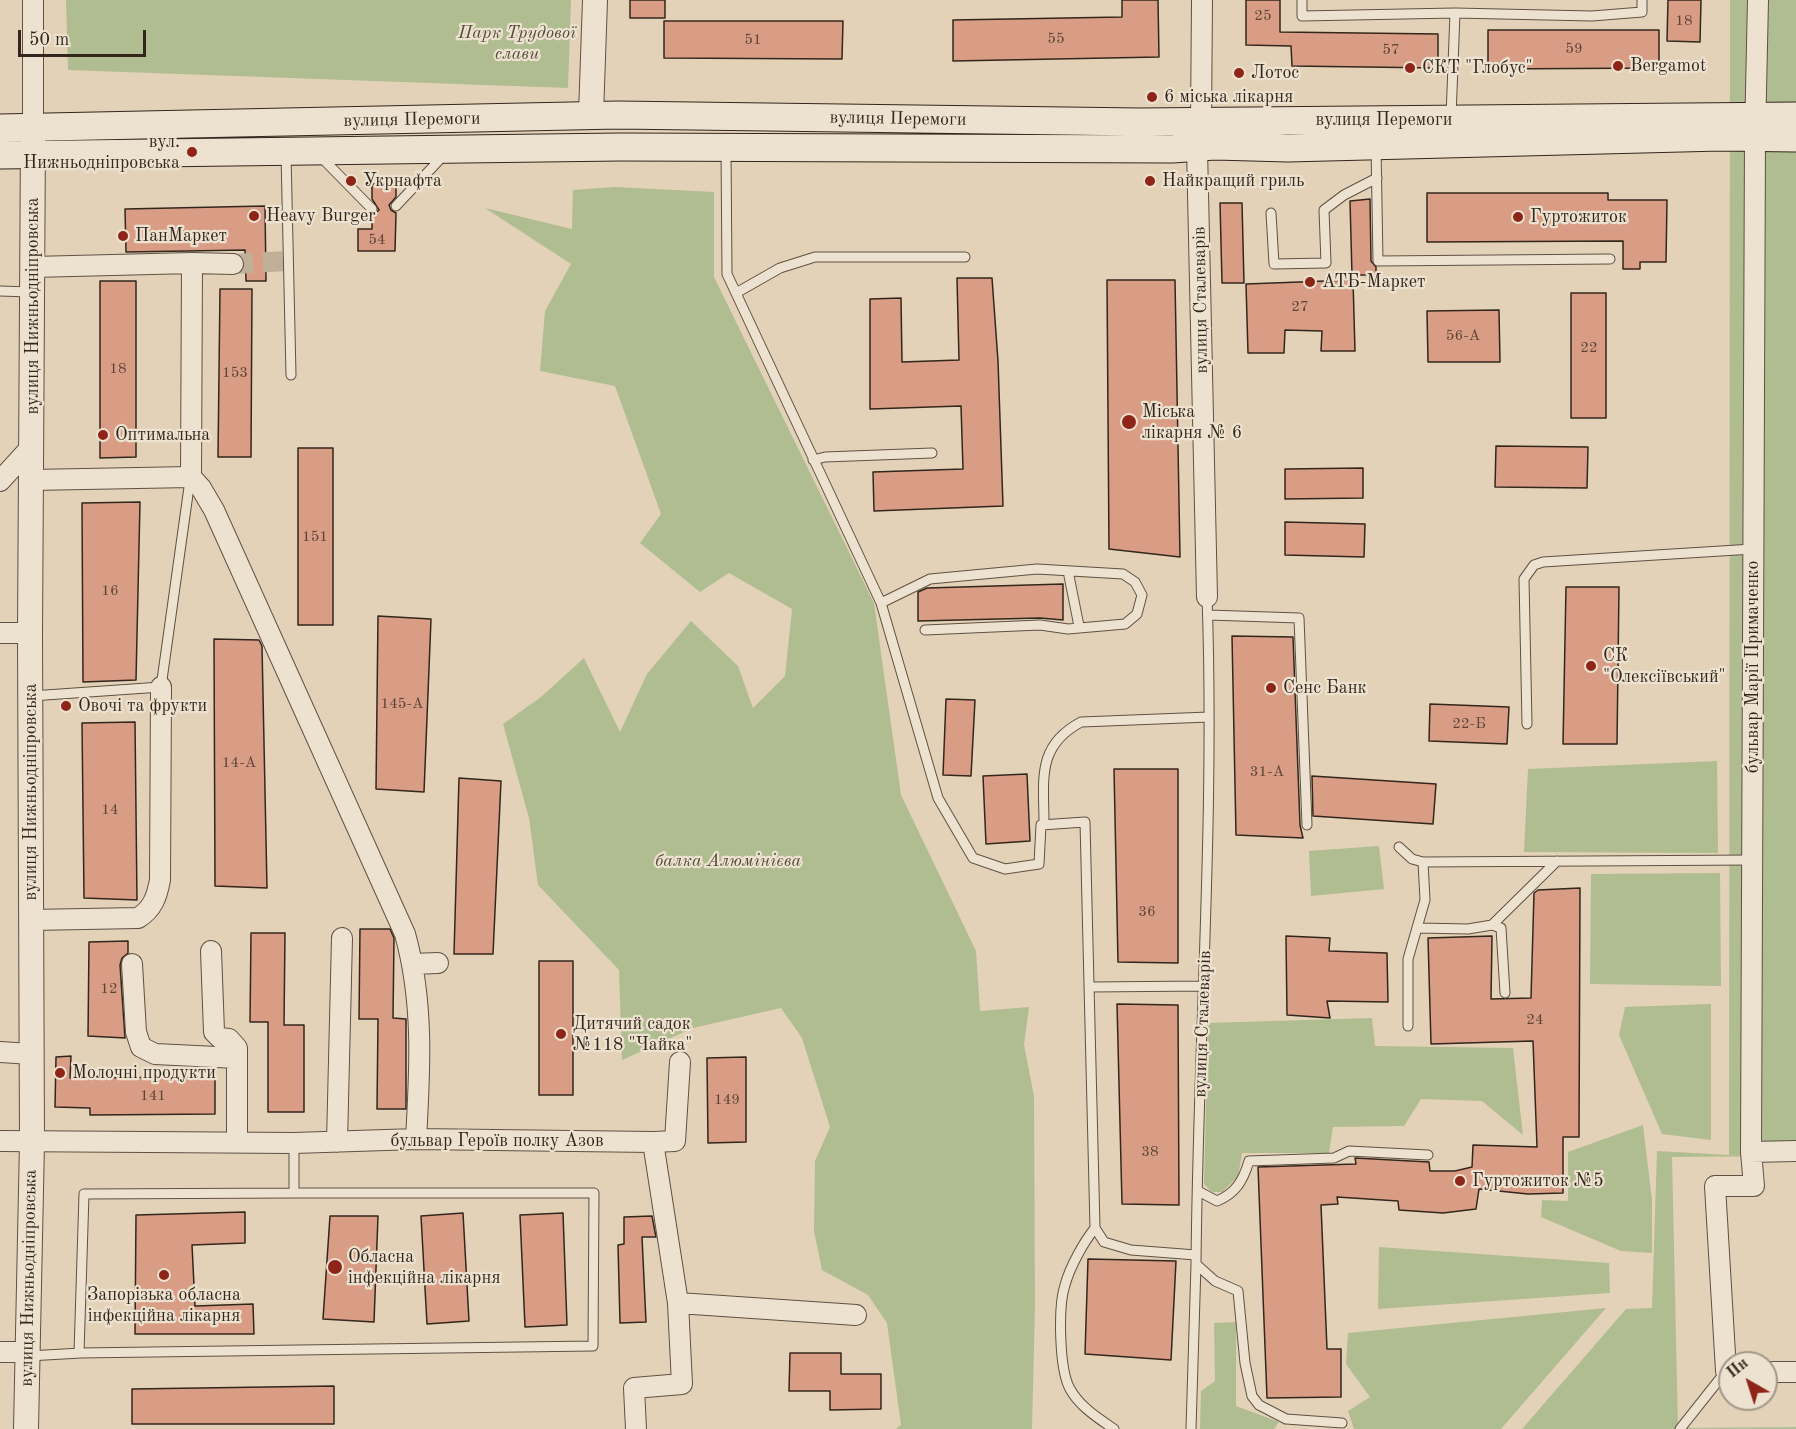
<!DOCTYPE html>
<html>
<head>
<meta charset="utf-8">
<style>
	body { margin:0 }
	#map { position:relative; width:1796px; height:1429px; overflow:hidden; background:#e3d2b7; font-family:"Old Standard TT",serif }
	canvas { display:block }
	.north { position:absolute; left:1718px; top:1351px; width:60px; height:60px; box-sizing:border-box; background:#ede2d0; border:2px solid #a39788; border-radius:50%; rotate:321deg; font-size:16px; font-weight:700; line-height:24px; text-align:center; color:#33261c }
	.north::after { content:''; display:block; margin:auto; width:21px; height:27px; background:#8f2418; clip-path:polygon(50% 0,100% 100%,50% 72%,0 100%) }
	.scale { position:absolute; left:18px; top:30px; width:128px; height:27px; box-sizing:border-box; border:3px solid #33261c; border-top:0; padding-left:8px; font-size:18px; line-height:21px; white-space:nowrap; color:#33261c; -webkit-text-stroke:4px #ede2d0; paint-order:stroke }
</style>
</head>
<body>
<div id="map">
<canvas width="1796" height="1429"></canvas>
<div class="north">Пн</div>
<div class="scale">50 m</div>
</div>
<script>
const c = document.querySelector('canvas').getContext('2d');
c.lineJoin = 'round';
function fillPath(path, color) { c.fillStyle = color; c.fill(path, 'evenodd'); }
function stroke(path, color, width, dash) { c.strokeStyle = color; c.lineWidth = width; c.lineCap = dash ? 'butt' : 'round'; c.setLineDash(dash || []); c.stroke(path); }
function drawText(font, color, halo, rows, align = 'center') {
  c.font = font + ' "Old Standard TT",serif'; c.lineWidth = 4.5; c.setLineDash([]); c.textBaseline = 'middle'; c.strokeStyle = halo; c.fillStyle = color; for (const [text, x, y, turn = 0] of rows) {
    c.save(); c.translate(x, y); c.rotate((+turn || 0) * Math.PI / 180); c.textAlign = isNaN(turn) ? turn : align; if (halo) c.strokeText(text, 0, 0); c.fillText(text, 0, 0); c.restore();
  }
}
const green = new Path2D(`
	M66,0H571L568,88L68,70Z
	M1730,0H1796V1156L1672,1157L1678,1428L1796,1427V1429H1522L1626,1309L1652,1308L1657,1151L1729,1155Z
	M614,187L714,192V277L874,603L901,795L976,951L980,1011L1029,1007L1024,1045L1034,1096L1035,1306L1032,1429H896L901,1425L887,1323L868,1295L822,1270L814,1231L815,1161L830,1127L802,1038L781,1008L693,1028L622,1060L619,970L538,885L529,818L503,724L541,697L584,658L620,732L647,674L691,621L738,666L753,708L785,676L792,609L729,573L700,592L640,543L661,514L615,386L540,371L545,311L571,264L485,208L572,229L573,190Z
	M1717,761L1718,853L1524,852L1528,769Z
	M1379,846L1384,889L1311,896L1309,851Z
	M1720,873L1721,986L1590,984L1591,874Z
	M1711,1004V1140L1662,1134L1619,1035L1625,1007Z
	M1372,1018L1375,1046L1513,1048L1523,1135L1482,1101L1421,1099L1404,1126L1333,1127L1329,1153H1242L1238,1177L1222,1192H1212L1204,1184L1208,1023Z
	M1643,1125L1652,1200V1253L1621,1251L1541,1217L1542,1200L1568,1201V1152Z
	M1379,1247L1609,1263L1610,1293L1378,1309Z
	M1606,1308L1501,1429H1354L1348,1411L1370,1397L1346,1364L1348,1333Z
	M1236,1322V1406L1279,1422L1274,1429H1200L1201,1391L1215,1381L1214,1323Z`);
const building = new Path2D(`
	M630,0H665V18H630Z
	M1122,0H1158L1159,57L953,61V20L1122,17Z
	M1246,0H1280V32L1438,34V68L1292,66L1291,46L1246,45Z
	M1668,0H1701L1700,42L1667,41Z
	M664,21H843L842,59L664,58Z
	M1488,30H1659V68L1488,69Z
	M372,184H396V197L389,205L391,210L396,213L395,251H358V229H372V216L379,210L372,199Z
	M1427,193H1608V200H1667L1666,262H1640V269H1623V241L1427,242Z
	M1370,199L1371,261L1376,267V275H1352L1350,201Z
	M1220,203H1242L1244,283H1222Z
	M265,206L266,281H246L245,250L126,252L125,209Z
	M957,278H992L998,361L1003,506L874,511L873,472L963,469L961,406L870,409V299L901,298L902,362L959,360Z
	M1107,280H1175L1180,557L1109,549Z
	M1353,280L1355,351H1321L1322,331L1285,330L1284,353H1248L1246,284Z
	M100,281H136V457L100,458Z
	M220,289H252L251,457H218Z
	M1571,293H1606V418H1571Z
	M1499,310L1500,362H1428L1427,311Z
	M1496,446L1588,447L1587,488L1495,487Z
	M298,448H333V625H298Z
	M1363,468V498L1285,499V469Z
	M140,502L136,680L83,682L82,503Z
	M1285,522L1365,524L1364,557L1285,555Z
	M1063,584V620L1040,618L918,621V592L927,588Z
	M1566,587H1619L1617,744H1563Z
	M378,616L431,619L424,792L376,789Z
	M1232,636L1293,637L1300,825L1303,838L1236,835Z
	M214,639L259,640L262,646L267,888L215,886Z
	M946,699L975,700L971,776L943,775Z
	M1430,704L1509,707L1507,744L1429,741Z
	M135,722L137,900L84,898L82,723Z
	M1114,769H1178V963L1118,962Z
	M1027,774L1030,841L986,844L983,776Z
	M1312,776L1436,784L1433,824L1313,816Z
	M459,778L501,781L493,954H454Z
	M1580,888L1579,1137H1563V1193L1528,1194L1479,1189L1476,1209L1443,1213L1399,1210L1398,1201L1337,1197L1338,1204L1321,1205L1327,1349H1341V1397L1267,1398L1258,1167L1356,1164L1355,1158L1429,1162L1430,1171H1455L1472,1167L1473,1145L1537,1147L1533,1041L1431,1044L1428,938L1492,936L1491,999L1531,998L1534,893L1538,890Z
	M360,929H390L394,938L393,1018L406,1019V1109H377L378,1019H359Z
	M251,933H285L284,1025H304V1112H268V1022H250Z
	M1286,936L1330,938L1329,951L1387,953L1388,1002L1327,1001L1330,1018L1287,1015Z
	M128,941V953L122,958L120,965L125,1038L88,1036L89,942Z
	M539,961H573V1095H539Z
	M1117,1004L1178,1005L1179,1205L1122,1204Z
	M71,1056L70,1078L215,1077V1114L90,1115V1108L55,1107L56,1057Z
	M746,1057V1142L708,1143L707,1058Z
	M245,1212V1243L192,1245L195,1306L253,1304L254,1334H135L136,1215Z
	M463,1213L469,1321L427,1324L421,1216Z
	M563,1213L567,1325L525,1327L520,1215Z
	M330,1216H378L374,1322L323,1319Z
	M652,1216L656,1237H642L646,1322L620,1323L618,1245L624,1244V1217Z
	M1088,1259L1176,1261L1171,1360L1085,1354Z
	M790,1353H841V1374H881V1409L830,1410V1391H789Z
	M334,1386V1424H132V1389Z`);
const minorTunnel = new Path2D(`
	M233,264L287,261`);
const service = new Path2D(`
	M1302,0V16L1455,13
	M1451,117L1455,13L1592,16L1642,12V0
	M1376,147L1378,261L1610,259
	M726,150L727,274L881,603L938,798L973,858L1005,869L1039,864L1041,825L1085,822L1095,1228C1083,1243 1070,1267 1065,1285C1058,1306 1059,1369 1070,1389C1080,1407 1098,1418 1114,1429
	M286,154L291,375
	M320,156L372,209
	M396,206L443,156
	M1271,213L1274,264L1326,263L1324,210L1344,195L1377,178
	M0,291L30,292
	M736,293L780,268L815,257H965
	M813,460L825,457L932,453
	M1068,571L1079,626
	M1207,597C1215,819 1198,1041 1196,1264L1215,1281L1238,1291L1245,1363L1252,1396L1259,1405L1286,1419L1342,1423
	M881,603L930,579L1037,569L1123,574L1135,582L1142,595L1137,614L1125,624L1068,629L1040,625L925,630
	M1208,615L1299,618L1307,825
	M31,696L161,687L190,480
	M1527,724L1524,579L1534,565L1543,562L1753,549
	M1044,824C1044,780 1036,746 1081,722L1209,717
	M1399,847L1412,859L1423,862L1752,860
	M1492,925L1501,928L1505,993
	M1419,928L1468,929L1492,925L1557,861
	M1090,987L1205,986
	M1408,1026V959L1425,900L1423,862
	M1198,1191L1217,1201C1236,1193 1243,1181 1249,1161L1334,1158L1349,1151L1428,1155
	M294,1193L84,1194L79,1353L593,1346L594,1193H294V1143
	M1095,1228L1104,1242L1131,1250L1196,1255
	M28,1356L81,1353
	M1191,1429L1196,1264
	M1680,1429L1726,1371`);
const minor = new Path2D(`
	M1201,121L1202,0
	M33,129V0
	M1197,148L1207,597
	M192,263L233,264
	M191,477L201,488L214,510L405,934C424,1002 420,1070 416,1139
	M31,480L191,477L192,263L33,267
	M0,481L32,446
	M0,633H30
	M31,920L138,918C153,909 157,896 160,880L161,687
	M211,951L214,1032L220,1038L229,1039L237,1048V1142
	M132,964L136,1032L141,1047L155,1054L237,1058
	M412,964L438,963
	M0,1052L32,1054
	M0,1141L294,1143L416,1139L653,1142L678,1303L856,1315
	M337,1142L342,938
	M653,1142L675,1141L680,1062
	M1751,1152L1796,1151
	M0,1352H28
	M1730,1372L1726,1371L1715,1186H1754L1751,1152L1755,137L1758,0
	M1766,1372H1796
	M636,1429L634,1388L682,1384L678,1303`);
const tertiary = new Path2D(`
	M591,115L595,0
	M26,1429L32,1142L30,633L33,135`);
const secondary = new Path2D(`
	M0,128L618,115L1140,122L1796,116
	M0,155L620,147L1172,149L1215,146L1288,148L1721,137L1796,138`);
const markers = [
	[1618,66,6,"#8f2418"],
	[1410,68,6,"#8f2418"],
	[1239,73,6,"#8f2418"],
	[1152,97,6,"#8f2418"],
	[192,152,6,"#8f2418"],
	[351,181,6,"#8f2418"],
	[1150,181,6,"#8f2418"],
	[254,216,6,"#8f2418"],
	[1518,217,6,"#8f2418"],
	[123,236,6,"#8f2418"],
	[1310,282,6,"#8f2418"],
	[1129,422,8,"#8f2418"],
	[103,435,6,"#8f2418"],
	[1591,666,6,"#8f2418"],
	[1271,688,6,"#8f2418"],
	[66,706,6,"#8f2418"],
	[561,1034,6,"#8f2418"],
	[60,1073,6,"#8f2418"],
	[1460,1181,6,"#8f2418"],
	[335,1267,8,"#8f2418"],
	[164,1275,6,"#8f2418"]
];
const numberNames = [
	["25",1263,16],
	["18",1684,21],
	["55",1056,39],
	["51",753,40],
	["59",1574,49],
	["57",1391,50],
	["54",377,240],
	["27",1300,307],
	["56-А",1463,336],
	["22",1589,348],
	["18",118,369],
	["153",235,373],
	["151",315,537],
	["16",110,591],
	["145-А",402,704],
	["22-Б",1469,724],
	["14-А",239,763],
	["31-А",1267,772],
	["14",110,810],
	["36",1147,912],
	["12",109,989],
	["24",1535,1020],
	["141",153,1096],
	["149",727,1100],
	["38",1150,1152]
];
const parkNames = [
	["Парк Трудової",517,33],
	["слави",517,54],
	["балка Алюмінієва",728,861]
];
const poiNames = [
	["Bergamot",1630,66],
	["СКТ \"Глобус\"",1422,68],
	["Лотос",1251,73],
	["6 міська лікарня",1164,97],
	["вул.",180,142,"right"],
	["Нижньодніпровська",180,163,"right"],
	["Укрнафта",363,181],
	["Найкращий гриль",1162,181],
	["Heavy Burger",266,216],
	["Гуртожиток",1530,217],
	["ПанМаркет",135,236],
	["АТБ-Маркет",1322,282],
	["Мiська",1142,412],
	["лiкарня № 6",1142,433],
	["Оптимальна",115,435],
	["СК",1603,656],
	["\"Олексіївський\"",1603,677],
	["Сенс Банк",1283,688],
	["Овочі та фрукти",78,706],
	["Дитячий садок",573,1024],
	["№118 \"Чайка\"",573,1045],
	["Молочні продукти",72,1073],
	["Гуртожиток №5",1472,1181],
	["Обласна",348,1257],
	["інфекційна лікарня",348,1278],
	["Запорізька обласна",164,1295,"center"],
	["інфекційна лікарня",164,1316,"center"]
];
const streetNames = [
	["вулиця Перемоги",898,119,1],
	["вулиця Перемоги",412,120,-1],
	["вулиця Перемоги",1384,120],
	["вулиця Сталеварів",1201,300,-91],
	["вулиця Нижньодніпровська",33,306,-90],
	["бульвар Марії Примаченко",1753,667,-90],
	["вулиця Нижньодніпровська",31,792,-90],
	["вулиця Сталеварів",1203,1024,-88],
	["бульвар Героїв полку Азов",497,1141],
	["вулиця Нижньодніпровська",29,1278,-89]
];
fillPath(green, '#b0bd91');
fillPath(building, '#d99d85');
stroke(building, '#33261c', 1.5);
stroke(minorTunnel, '#c0b098', 20, [20, 10]);
stroke(service, '#5f5143', 11);
stroke(minor, '#5f5143', 22);
stroke(tertiary, '#5f5143', 26);
stroke(secondary, '#33261c', 29);
stroke(service, '#ede2d0', 9);
stroke(minor, '#ede2d0', 20);
stroke(tertiary, '#ede2d0', 24);
stroke(secondary, '#ede2d0', 27);
for (const [x, y, r, color] of markers) { const dot = new Path2D(); dot.arc(x, y, r, 0, 2 * Math.PI); c.fillStyle = color; c.fill(dot); stroke(dot, '#ede2d0', 2); }
drawText('15px', '#5c4436', null, numberNames);
drawText('italic 18px', '#524c39', '#ede2d0', parkNames);
drawText('18px', '#33261c', '#ede2d0', poiNames, 'left');
drawText('18px', '#33261c', '#ede2d0', streetNames);
</script>
</body>
</html>
